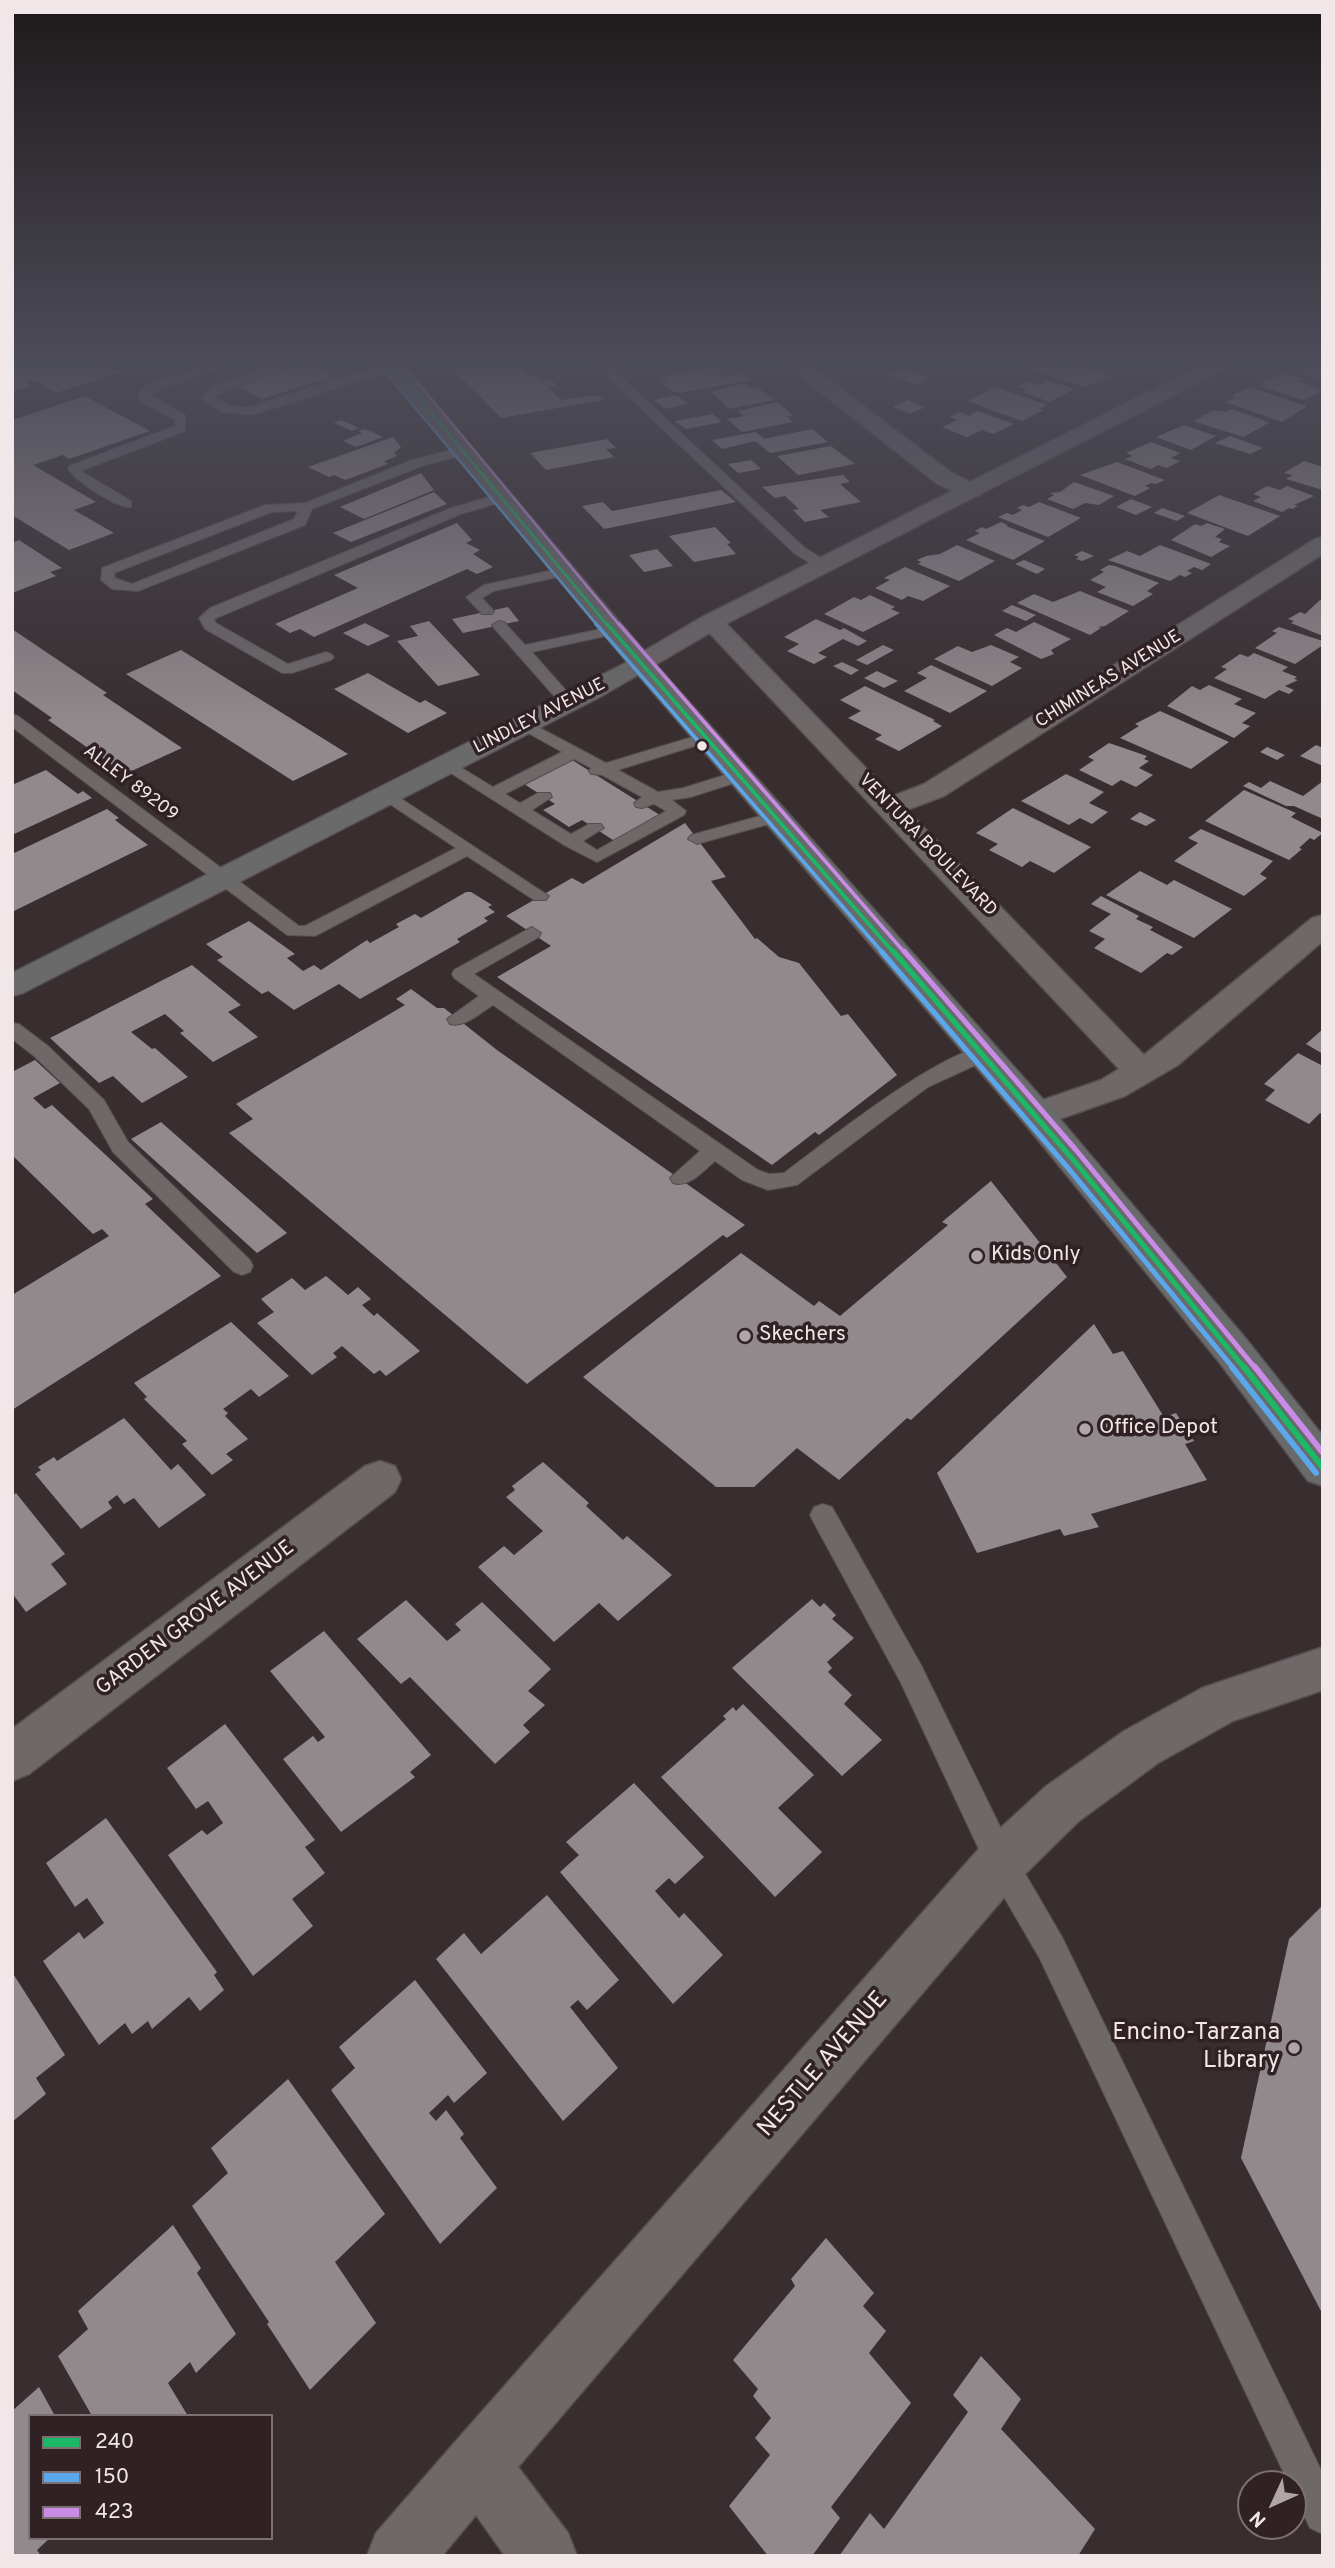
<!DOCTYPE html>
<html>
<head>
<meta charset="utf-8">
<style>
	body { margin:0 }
	#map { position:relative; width:1335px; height:2568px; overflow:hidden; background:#382e30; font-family:Overpass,sans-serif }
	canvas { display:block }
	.frame { position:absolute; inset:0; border:14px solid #f1e6e8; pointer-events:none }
	.legend { position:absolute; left:28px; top:2414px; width:245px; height:126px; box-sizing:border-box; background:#302124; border:2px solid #7d7072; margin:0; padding:9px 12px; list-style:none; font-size:21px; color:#f1e6e8 }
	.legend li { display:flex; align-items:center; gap:14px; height:35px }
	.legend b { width:35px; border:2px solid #7d7072 }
	.north { position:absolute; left:1237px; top:2470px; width:70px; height:70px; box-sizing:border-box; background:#302124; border:2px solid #7d7072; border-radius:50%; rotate:225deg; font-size:19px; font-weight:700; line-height:28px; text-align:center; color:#f1e6e8 }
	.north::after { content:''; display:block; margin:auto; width:24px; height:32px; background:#b0a6a8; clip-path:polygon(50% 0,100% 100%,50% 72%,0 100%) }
</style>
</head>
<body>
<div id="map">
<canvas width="1335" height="2568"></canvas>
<div class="frame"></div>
<ul class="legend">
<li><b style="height:9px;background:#1ab867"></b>240</li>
<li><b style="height:9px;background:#5aa8eb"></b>150</li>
<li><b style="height:9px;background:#ca8be6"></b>423</li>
</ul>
<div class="north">N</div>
</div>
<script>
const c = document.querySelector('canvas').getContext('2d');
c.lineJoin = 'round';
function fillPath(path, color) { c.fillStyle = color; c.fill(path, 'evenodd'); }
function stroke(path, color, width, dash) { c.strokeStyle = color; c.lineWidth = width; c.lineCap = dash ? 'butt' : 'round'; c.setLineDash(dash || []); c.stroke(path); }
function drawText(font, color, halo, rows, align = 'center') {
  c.font = font + ' Overpass,sans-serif'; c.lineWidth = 7; c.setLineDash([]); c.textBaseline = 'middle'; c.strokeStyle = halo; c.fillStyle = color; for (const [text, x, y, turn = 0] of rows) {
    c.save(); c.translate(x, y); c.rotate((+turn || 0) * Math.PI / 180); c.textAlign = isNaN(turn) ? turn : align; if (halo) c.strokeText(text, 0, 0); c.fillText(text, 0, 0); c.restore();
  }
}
const building = new Path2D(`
	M12,367H109L119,372L56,393L36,380L26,383L32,386L12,391Z
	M290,367H317L335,376L262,399L238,387Z
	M451,367H520L528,376L536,375L543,381L551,380L558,386L549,387L561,400L598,395L603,400L501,418Z
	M718,367L721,370L717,371L725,377L743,373L752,380L680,393L671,391L661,382L668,381L662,377Z
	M1087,367L1112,376L1085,387L1028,368Z
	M1301,367H1323V380L1298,372L1304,369Z
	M903,368L928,377L924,379L928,380L913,384L888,375Z
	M1282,372L1306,379L1300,382L1323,390L1303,400L1259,386L1265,383L1261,382L1270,380Z
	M1048,380L1074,389L1050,402L1022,392L1027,390L1018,387L1029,381L1038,385Z
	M744,383L750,388L757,387L774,400L729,409L711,392Z
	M996,387L1047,405L1039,409L1044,410L1022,421L967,401Z
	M1250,387L1306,406V407L1282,422L1225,402L1234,398L1232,395Z
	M677,395L687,404L665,409L654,400Z
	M85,396L150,431L69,459L63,455L33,465L96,502L74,510L114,533L69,550L12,515V420Z
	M908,400L925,407L910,414L893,407Z
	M777,402L793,415L787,417L793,422L742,432L727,419L744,416L738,411Z
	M1231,409L1255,417L1269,423L1243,437L1193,421L1214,410L1225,412Z
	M978,411L1014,424L993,434L982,430L967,437L942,427L957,420L950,417L960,412L969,416Z
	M713,414L722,422L686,429L674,421Z
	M341,420L359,428L352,431L334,423Z
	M1184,425L1216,436L1191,450L1156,437Z
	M365,429L383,437L356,447L343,441L362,433L358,431Z
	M812,429L828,442L770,453L755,441L722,449L712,440L756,432L764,439Z
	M1230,436L1263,448L1250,454L1215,443Z
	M393,437L401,447L394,453L397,456L384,461L388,464L345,480L334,475L329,477L308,467Z
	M607,439L616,448L606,449L614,457L546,470L530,453Z
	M1151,442L1180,453L1171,458L1180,461L1167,468L1158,465L1151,469L1125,459L1133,456L1126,453Z
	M831,446L855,464L798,475L777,456Z
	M751,460L761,469L738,473L728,464Z
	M1304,461L1323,467V490L1286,479L1293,475L1284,473Z
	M1117,462L1165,480L1156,484L1151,483L1145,486L1150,488L1135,496L1080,475Z
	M421,473L434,490L364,519L340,507Z
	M843,475L850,482L840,484L861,502L820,510L829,517L805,522L793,510L799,509L785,496L775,498L762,487Z
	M1074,482L1114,496L1099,505L1085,503L1073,509L1047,499L1054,495L1050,493L1060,492Z
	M1267,486L1280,490L1287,486L1314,496L1294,505L1298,506L1292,509L1289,508L1282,512L1253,501L1261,497L1253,494Z
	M721,490L736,502L604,529L582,506L603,502L612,511Z
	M434,492L447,504L351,542L333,533Z
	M1219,495L1280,516L1248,536L1187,513Z
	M1131,499L1152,507L1136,515L1116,507Z
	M1039,502L1081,518L1048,537L998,517L1007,513L1013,515L1022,510L1017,508L1023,505L1029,507Z
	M1162,508L1185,516L1177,521L1154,513Z
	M1001,522L1008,525L1006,526L1045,541L1013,560L966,540L980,533L975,531L982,527L986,529Z
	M457,523L472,540L466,543L480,550L473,554L493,567L477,574L467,569L314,637L300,629L290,633L275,624L358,588L334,575Z
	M1207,523L1225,529L1215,537L1222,539L1219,542L1230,546L1211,557L1171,540L1195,524L1201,526Z
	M715,527L731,543L727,544L736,554L694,562L669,536Z
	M19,540L62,568L50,572L56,576L12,593V543Z
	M957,545L995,561L959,581L918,564L921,562L917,560L926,556L940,554Z
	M1160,545L1211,564L1202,570L1194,567L1187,571L1192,573L1185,577L1180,575L1170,581L1108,560L1127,551L1140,556Z
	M657,549L673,566L644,572L629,555Z
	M1082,551L1094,556L1082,561L1076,559L1079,557L1074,555Z
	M1024,560L1043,568L1045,569L1037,574L1015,564Z
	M1109,565L1115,566L1159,583L1147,591L1153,594L1133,606L1097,592L1106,587L1090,580L1104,572L1100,570Z
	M905,567L950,586L923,601L908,596L902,600L875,588L890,580L884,578Z
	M1080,591L1129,611L1105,626L1098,627L1101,628L1090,635L1017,603L1034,594L1053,602Z
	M870,595L895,607L891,609L900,613L863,632L824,614L854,597L861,600Z
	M1320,600L1323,601V636L1291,623L1294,621L1288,619L1300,612L1305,614Z
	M1012,605L1036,615L1026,621L1002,611Z
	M508,607L519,621L463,633L452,619Z
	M816,619L840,630L844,628L867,641L858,646L843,639L818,653L827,657L814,664L787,651L799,644L784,637Z
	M429,621L480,675L438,686L397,641L418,636L410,626Z
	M1034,622L1071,639L1051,650L1054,654L1041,659L994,635L1007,628L1016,632Z
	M365,623L390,636L368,646L343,633Z
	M1279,627L1323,641V645L1295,664L1255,648L1277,633L1272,631Z
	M12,629L107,693L103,695L182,748L125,774L48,720L52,718L12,690Z
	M883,645L894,650L867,665L856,660Z
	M991,645L1019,657L1010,662L1022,668L992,686L934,659L958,646L972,652Z
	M181,650L348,754L293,781L126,674Z
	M1254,653L1288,667L1282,671L1297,677L1294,679L1298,680L1285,686L1294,690L1289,694L1279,690L1265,699L1214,678L1227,669L1221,667L1240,654L1248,657Z
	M842,662L859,670L851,675L833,666Z
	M931,665L987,691L950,713L904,691L927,678L917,673Z
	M877,671L898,681L884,688L864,678Z
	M368,673L420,703L425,700L447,713L408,733L334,689Z
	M1209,685L1242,699L1234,704L1256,713L1242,723L1250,726L1234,738L1167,706L1192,686L1200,690Z
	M865,686L935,720L933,721L942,726L899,751L875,739L882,735L848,718L861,711L840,700Z
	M1160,711L1229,742L1191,769L1120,738L1139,726L1135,724Z
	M1109,743L1147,756L1144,759L1149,761L1139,768L1153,775L1136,787L1121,780L1112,786L1079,770L1094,760L1088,757Z
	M1316,745L1323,748V766L1300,756Z
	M1267,747L1285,755L1277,760L1260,752Z
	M569,758L663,817L616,842L582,820L569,827L543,810L555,804L521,782Z
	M46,770L78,794L83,791L92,798L12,835V785Z
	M1066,774L1104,792L1089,803L1108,812L1092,824L1080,818L1069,825L1021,801Z
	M1270,781L1303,796L1323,781V819L1294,806H1286L1243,786L1249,782L1261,788Z
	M1244,790L1296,813L1291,817L1323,833L1314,840L1310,838L1299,848L1302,849L1289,860L1205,821Z
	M1013,808L1091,847L1054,873L1030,861L1022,867L989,850L998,844L976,833Z
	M107,809L119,818L115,820L148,845L12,912V854Z
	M1140,812L1156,820L1146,826L1130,819Z
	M685,823L726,877L711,881L755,939L757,938L779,957L799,963L841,1016L848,1014L897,1075L819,1135L815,1132L772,1165L497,977L551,946L506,916L572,878L583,884Z
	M1201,829L1273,861L1260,874L1267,878L1244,896L1174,861L1198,843L1188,838Z
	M1140,871L1167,885L1174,880L1232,909L1194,938L1106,895Z
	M466,892H471L492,905L488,907L495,912L484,918L488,921L457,939L460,942L360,999L339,984L294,1010L268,991L262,994L217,960L223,957L206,944L249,921L295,954L287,958L303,971L314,965L321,970L367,940L370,943L399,927L396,924L415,914L421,918Z
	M1101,896L1139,916L1136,919L1153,927L1150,930L1183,947L1172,955L1167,953L1141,973L1094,948L1105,939L1089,931L1111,914L1091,904Z
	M192,965L241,1005L228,1012L258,1037L213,1062L180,1033L184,1031L165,1014L131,1032L152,1049L155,1048L188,1077L142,1103L113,1076L99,1083L50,1038Z
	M411,989L437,1008H444L497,1050L745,1225L727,1238L723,1235L527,1384L229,1133L253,1119L236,1104L405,1005L396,999Z
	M1323,1029V1054L1306,1044Z
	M1298,1053L1323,1066V1115L1320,1113L1309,1124L1265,1100L1275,1090L1264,1084Z
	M35,1060L60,1083L33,1098L45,1109L52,1105L153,1199L145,1204L221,1276L12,1410V1295L109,1236L102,1229L93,1234L12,1155V1072Z
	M161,1122L287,1233L257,1253L131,1139Z
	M991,1181L1067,1277L911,1420L907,1418L839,1480L797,1448L754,1487H716L583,1377L741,1253L814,1306L819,1301L840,1316L948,1225L942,1222Z
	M326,1276L348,1295L358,1287L371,1299L362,1305L374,1316L377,1313L420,1351L386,1376L380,1370L374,1374L342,1346L333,1353L337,1357L312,1375L257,1323L274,1312L261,1299L292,1278L305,1290Z
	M231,1322L289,1376L259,1397L251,1389L223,1409L228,1413L225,1416L248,1439L226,1454L233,1460L212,1475L182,1444L187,1441L144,1399L147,1397L134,1383Z
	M1094,1324L1113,1354L1123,1351L1164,1417L1176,1413L1194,1441L1185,1444L1207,1480L1091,1514L1099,1527L1064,1536L1060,1529L977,1553L937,1473Z
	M124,1418L171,1470L178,1464L206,1495L159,1528L134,1498L124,1504L117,1495L108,1502L112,1508L81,1529L35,1474L41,1470L38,1467L54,1457L57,1461Z
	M543,1462L589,1503L586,1506L623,1540L627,1536L672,1575L618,1621L599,1603L554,1642L478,1567L504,1546L514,1555L543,1531L506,1497L515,1490L512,1486Z
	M16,1493L65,1554L51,1564L67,1584L26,1612L12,1593V1496Z
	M812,1599L820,1607L824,1603L836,1615L832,1619L854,1638L827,1662L832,1668L828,1672L852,1695L844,1704L882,1740L842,1776L732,1668Z
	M406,1600L447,1641L461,1630L455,1624L482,1602L551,1669L528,1691L545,1705L523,1725L530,1732L495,1764L410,1677L401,1684L357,1639Z
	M324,1631L431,1755L410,1772L415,1777L341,1832L283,1759L313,1736L318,1742L325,1737L270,1671Z
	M743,1704L814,1775L778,1808L822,1852L775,1897L661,1777L726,1719L723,1716L733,1707L736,1711Z
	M225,1724L315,1840L305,1847L325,1873L292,1899L313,1926L253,1976L168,1855L202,1830L207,1835L223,1823L208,1801L196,1809L167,1768Z
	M634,1783L704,1857L675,1884L669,1878L655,1891L679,1918L684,1913L723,1955L673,2004L560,1872L579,1855L566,1842Z
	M106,1818L217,1972L214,1975L224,1990L200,2011L189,1997L152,2029L148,2021L132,2034L125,2023L99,2045L43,1961L79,1932L84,1939L104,1923L87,1898L75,1907L46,1863Z
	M547,1895L619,1980L587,2010L578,2000L570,2007L618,2068L563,2121L436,1959L464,1933L481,1954Z
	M1323,1905V2315L1241,2158L1289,1939Z
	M12,1972L65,2055L36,2078L46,2094L12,2122Z
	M415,1980L487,2073L454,2103L448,2095L429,2113L436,2121L446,2110L464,2134L460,2138L497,2188L440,2244L331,2090L355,2068L339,2047Z
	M288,2079L385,2214L335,2262L376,2323L310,2390L267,2324L269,2322L192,2206L228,2173L211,2148Z
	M173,2225L201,2268L197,2273L236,2334L196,2373L190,2362L168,2383L188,2416H92L58,2356L88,2329L78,2311Z
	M826,2238L874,2293L863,2306L886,2331L869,2353L911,2403L831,2507L840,2518L812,2556H768L729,2506L770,2455L755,2438L771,2418L753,2396L758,2389L733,2360L795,2286L791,2279Z
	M981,2356L1021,2399L1001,2429L1095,2529L1078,2556H839L870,2513L884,2529L968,2412L953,2395Z
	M39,2387L55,2416H30V2538H50L37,2550L41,2556H12V2411Z`);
const service = new Path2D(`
	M204,367H222L155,391L150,395L185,415V431L81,471L131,501V507C117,509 76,481 68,469L69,466L175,426V420L146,405L137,395L147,385Z
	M267,367H284L220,393L215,397L229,406L251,407L343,377L382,367L400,368L252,415L222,412L201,398L212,387Z
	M597,367H610L805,548L828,562V568H818L795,554Z
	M463,447L467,448V454L422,466L312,509L305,525L138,591L112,589L101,580L102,568L265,505L305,503L412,460ZM298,511L294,519L132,584L115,578L114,573L272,512Z
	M503,493L508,494V500L461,514L214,619L216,623L288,664L326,652L331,654L334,657L331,660L292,673H282L205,629L199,618L210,608L451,508Z
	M567,567L572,568V574L494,591L482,598L494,611L492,614H482L466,597L484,585Z
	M499,621L504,622L525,645L615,626L622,630L615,634L532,652L577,703L569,708L563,706L494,628L492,625Z
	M12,714L18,716L299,926H305L456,848L382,799L380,795L382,791L388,790L549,896L546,900H534L467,856L315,936L287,935L12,727Z
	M525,720L606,763L702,734H714L716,737L714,740L618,770L658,792L683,788L741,770L749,775L747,779L691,797L672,800L686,811L684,815L597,862L564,845L438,765L446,760L452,762L493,787L562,752L519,728L517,725L519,722ZM574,759L591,768L589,771L591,774L602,775L642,797L634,803L636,807L642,808L654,804L666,811L597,850L583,841L604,828L601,824H589L571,834L532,810L552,797L550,793H538L520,803L505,794Z
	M778,811L787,816L784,820L697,844L688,839L691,835Z
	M532,927L541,933L539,937L474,974L758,1170L769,1174L784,1173C818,1148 955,1038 991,1048L994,1053L991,1058L928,1087L797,1185L768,1190L742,1180L715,1161C703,1171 690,1188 673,1183L670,1178L700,1151L493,1005C480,1013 465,1028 450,1024L447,1019L479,996L454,978L452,974L454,970Z
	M12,1023L19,1024L48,1046L104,1100L128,1142L250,1260L253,1266L250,1272L242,1275L234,1272L113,1152L89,1109L34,1056L12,1039Z
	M823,1504L832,1507L921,1665L1012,1851L1062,1937L1323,2474V2534L1310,2528L1293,2493V2484H1289L1040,1959L990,1873L901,1683L814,1523L810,1515L814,1507Z`);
const minor = new Path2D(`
	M789,367H812L952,473L979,486L982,491L979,496H963L936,483Z
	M1323,537V554L944,796L907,810L1144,1055L1312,918L1323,915V941L1178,1065L1125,1096L1037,1127L1025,1124L1019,1115L1025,1106L1101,1080L1119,1069L699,622L702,617L711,615L720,617L893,796L924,784L1315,539Z
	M380,1461L395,1466L401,1479L395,1492L29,1774L12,1781V1729L365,1466Z
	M1323,1647V1690L1233,1721L1158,1763L1079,1821L1019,1880L518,2467L568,2533L577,2556H505L476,2515L442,2556H367L376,2533L455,2442L983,1844L1045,1787L1124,1731L1202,1688Z`);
const tertiary = new Path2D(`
	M1198,367H1224L1221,371L720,627L650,668L641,671L632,668L628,663L632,658L702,617Z`);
const secondary = new Path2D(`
	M641,655L650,658L654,663L650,668L600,697L23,993L12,996V973Z`);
const primary = new Path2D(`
	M383,367H404L650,658L1049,1106L1247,1340L1323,1436V1486L1308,1481L1219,1362L1025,1124L632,668Z`);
const bus1Far3 = new Path2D(`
	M393,367L608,626`);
const bus1Far2 = new Path2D(`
	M607,624L894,953`);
const bus1Far1 = new Path2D(`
	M893,951L1075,1162L1245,1369`);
const bus1 = new Path2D(`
	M1244,1367L1323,1468`);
const bus2Far3 = new Path2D(`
	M386,373L598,626`);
const bus2Far2 = new Path2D(`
	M596,624L883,953`);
const bus2Far1 = new Path2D(`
	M881,951L1068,1168L1234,1369`);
const bus2 = new Path2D(`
	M1232,1367L1316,1473`);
const bus3Far3 = new Path2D(`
	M405,367L620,626`);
const bus3Far2 = new Path2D(`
	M619,624L905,953`);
const bus3Far1 = new Path2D(`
	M904,951L1076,1150L1256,1369`);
const bus3 = new Path2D(`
	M1255,1367L1323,1453`);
const markers = [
	[702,746,6,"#f1e6e8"],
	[977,1256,7,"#b0a6a8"],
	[745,1336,7,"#b0a6a8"],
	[1085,1429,7,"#b0a6a8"],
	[1294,2048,7,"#b0a6a8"]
];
const farStreetnames = [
	["CHIMINEAS AVENUE",1109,680,-32],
	["LINDLEY AVENUE",540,717,-27],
	["ALLEY 89209",130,784,37],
	["VENTURA BOULEVARD",927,846,46]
];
const poiNames = [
	["Kids Only",991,1256],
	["Skechers",759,1336],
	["Office Depot",1099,1429]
];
const streetNames = [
	["GARDEN GROVE AVENUE",196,1619,-37]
];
const nearPoinames = [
	["Encino-Tarzana",1280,2034],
	["Library",1280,2062]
];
const nearStreetnames = [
	["NESTLE AVENUE",824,2065,-49]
];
fillPath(building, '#91898b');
stroke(service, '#554d4e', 2);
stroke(minor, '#554d4e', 3);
stroke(tertiary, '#554d4e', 3);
stroke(secondary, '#554d4e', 3);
stroke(primary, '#554d4e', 3);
fillPath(service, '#6e6869');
fillPath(minor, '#6e6869');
fillPath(tertiary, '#6e6869');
fillPath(secondary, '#6b6a6a');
fillPath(primary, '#686a6b');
stroke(bus1Far3, '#1ab867', 2.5);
stroke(bus1Far2, '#1ab867', 3.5);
stroke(bus1Far1, '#1ab867', 5);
stroke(bus1, '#1ab867', 6);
stroke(bus2Far3, '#5aa8eb', 2.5);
stroke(bus2Far2, '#5aa8eb', 3.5);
stroke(bus2Far1, '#5aa8eb', 5);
stroke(bus2, '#5aa8eb', 6);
stroke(bus3Far3, '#ca8be6', 2.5);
stroke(bus3Far2, '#ca8be6', 3.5);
stroke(bus3Far1, '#ca8be6', 5);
stroke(bus3, '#ca8be6', 6);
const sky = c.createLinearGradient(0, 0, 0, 727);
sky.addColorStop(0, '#1f191a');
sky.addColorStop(0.5, '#4d4c59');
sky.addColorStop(1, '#4d4c5900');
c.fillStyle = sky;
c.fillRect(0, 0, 1335, 727);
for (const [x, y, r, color] of markers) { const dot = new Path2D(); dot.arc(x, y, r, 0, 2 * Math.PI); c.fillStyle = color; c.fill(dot); stroke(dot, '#302124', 2.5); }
drawText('18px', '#f1e6e8', '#302124', farStreetnames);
drawText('21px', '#f1e6e8', '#302124', poiNames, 'left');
drawText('21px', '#f1e6e8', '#302124', streetNames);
drawText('24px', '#f1e6e8', '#302124', nearPoinames, 'right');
drawText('24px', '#f1e6e8', '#302124', nearStreetnames);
</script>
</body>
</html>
